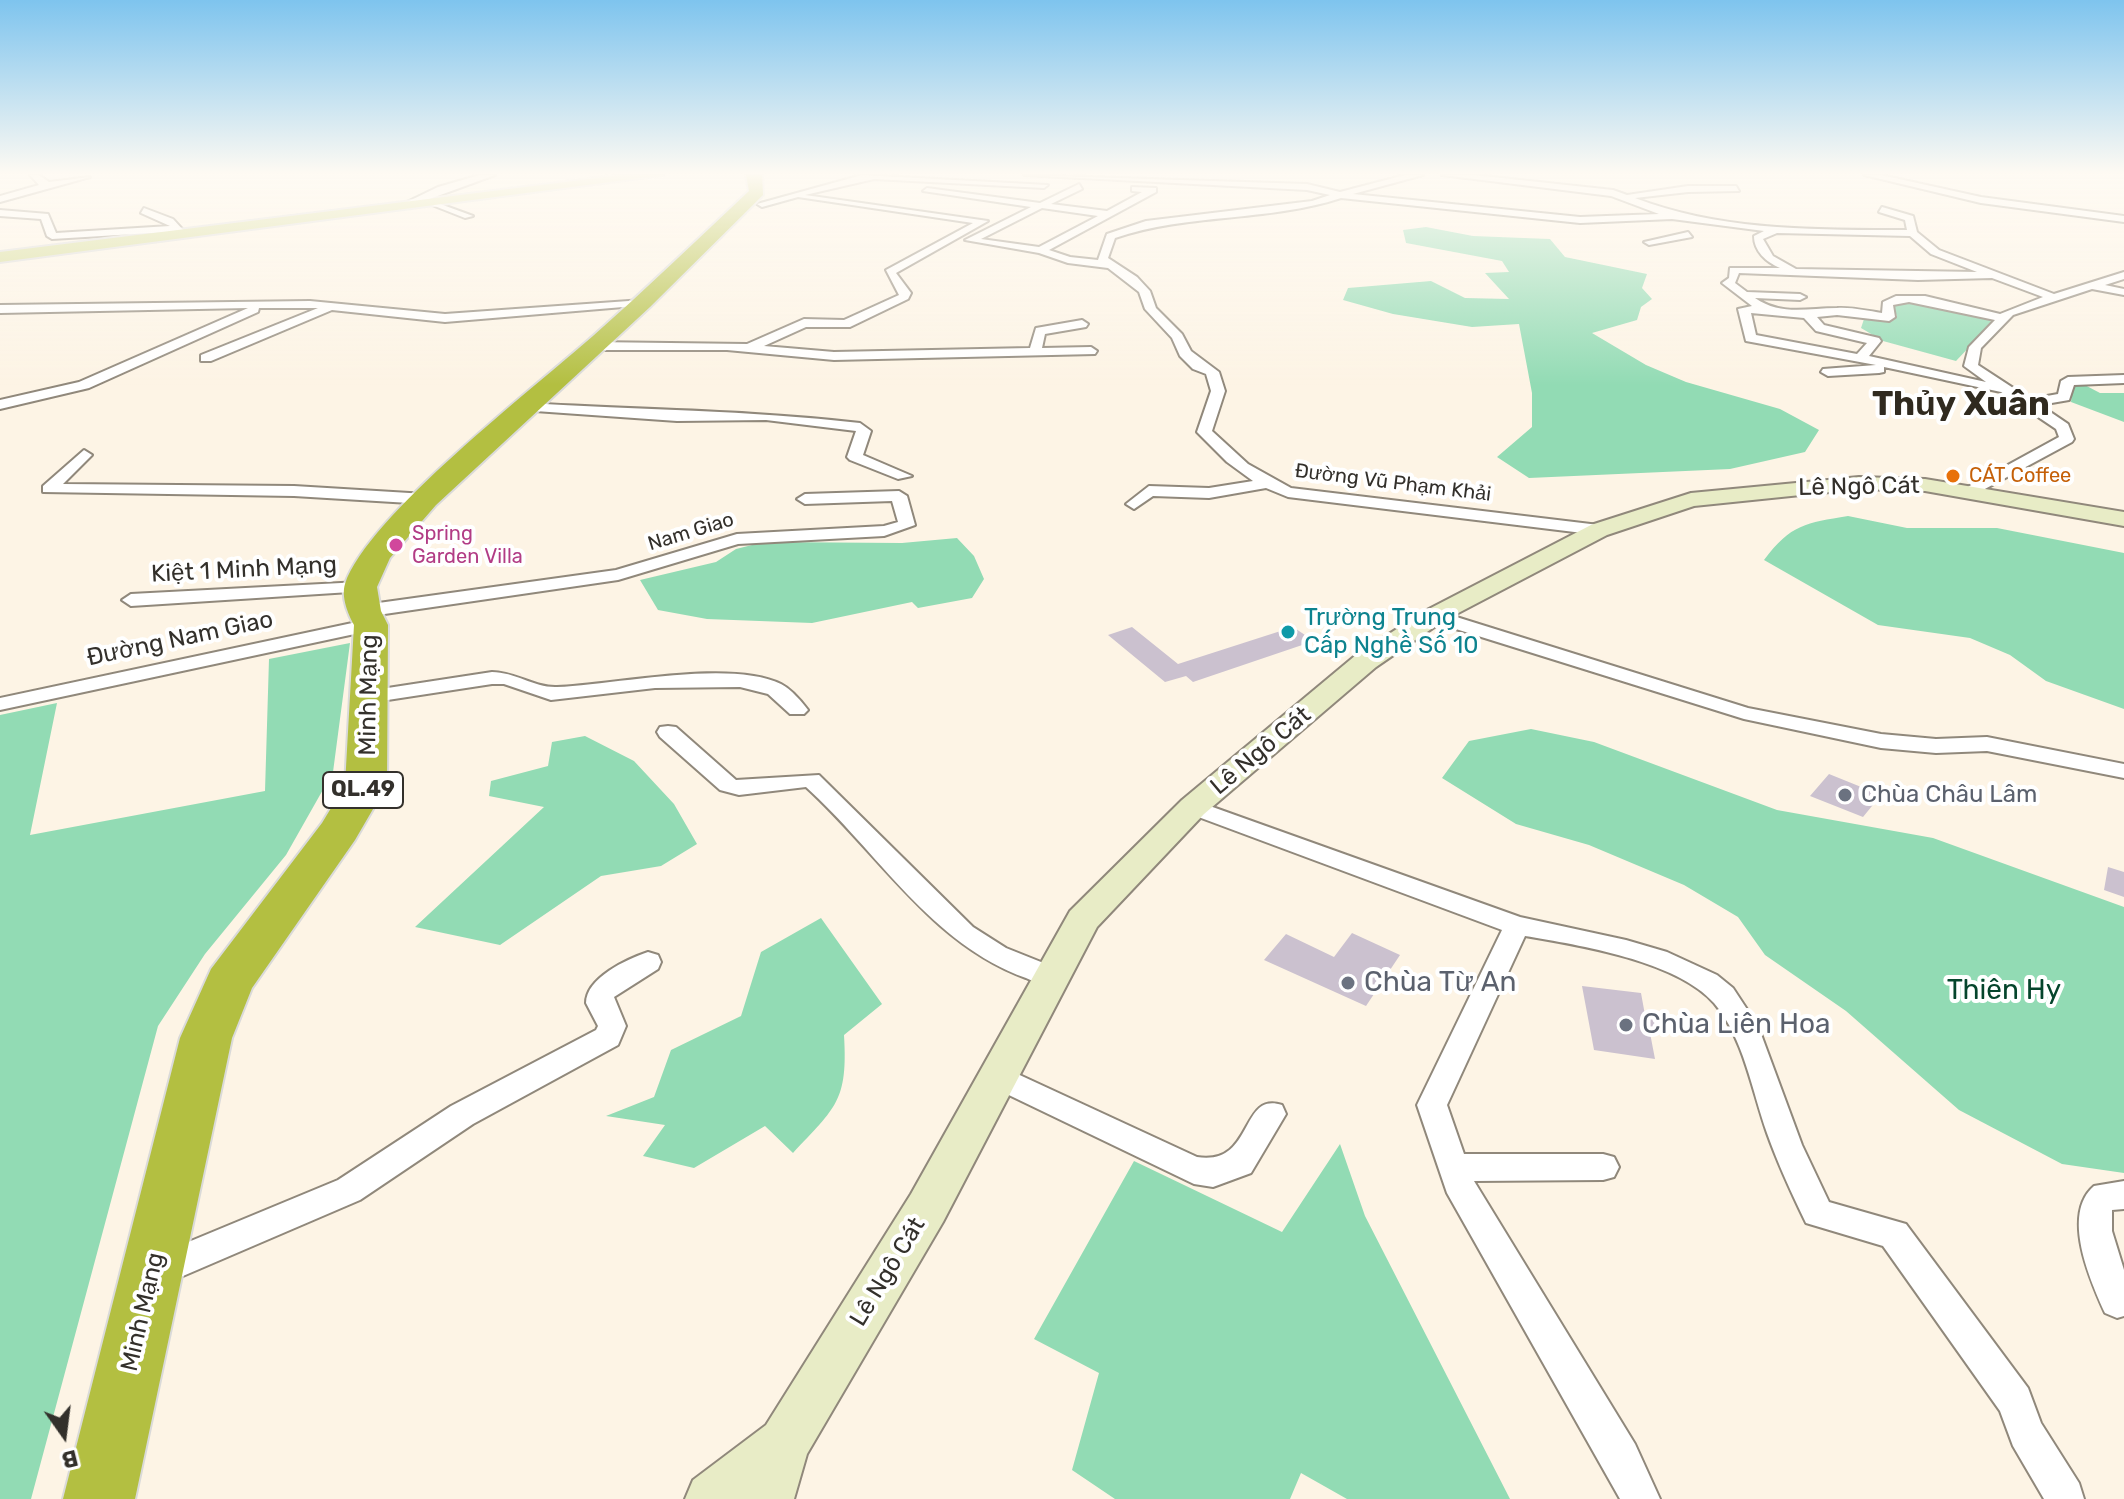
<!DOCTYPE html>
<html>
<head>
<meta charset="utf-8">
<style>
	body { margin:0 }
	#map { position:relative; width:2124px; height:1499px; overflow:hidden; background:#fdf4e5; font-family:Rubik,sans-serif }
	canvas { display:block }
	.north { position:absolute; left:24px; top:1395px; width:80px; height:80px; -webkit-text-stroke:6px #fff; paint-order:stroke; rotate:166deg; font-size:22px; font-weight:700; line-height:32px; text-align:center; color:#33302b }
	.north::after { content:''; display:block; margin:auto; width:28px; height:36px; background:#33302b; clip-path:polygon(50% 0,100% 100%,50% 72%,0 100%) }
</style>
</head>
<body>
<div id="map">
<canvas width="2124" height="1499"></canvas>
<div class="north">B</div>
</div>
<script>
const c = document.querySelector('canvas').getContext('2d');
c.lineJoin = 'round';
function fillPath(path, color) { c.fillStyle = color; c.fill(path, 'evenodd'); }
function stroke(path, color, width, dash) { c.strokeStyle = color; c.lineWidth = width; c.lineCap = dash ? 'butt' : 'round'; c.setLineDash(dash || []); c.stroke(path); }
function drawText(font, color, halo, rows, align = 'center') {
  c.font = font + ' Rubik,sans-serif'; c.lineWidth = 8; c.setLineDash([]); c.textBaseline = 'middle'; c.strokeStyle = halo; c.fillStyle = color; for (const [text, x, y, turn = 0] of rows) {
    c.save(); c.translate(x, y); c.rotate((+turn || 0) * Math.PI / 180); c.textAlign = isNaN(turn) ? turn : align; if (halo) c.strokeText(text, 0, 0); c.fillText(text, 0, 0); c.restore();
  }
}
const green = new Path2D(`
	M1426,227L1473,236L1550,239L1565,257L1647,274L1642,288L1652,299L1641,307L1637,320L1592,333L1646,365L1686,382L1780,409L1819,430L1805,452L1730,469L1529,478L1497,457L1532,427V393L1519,324L1472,327L1393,314L1343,300L1348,288L1431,281L1465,298L1509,299L1485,273L1509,272L1502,261L1406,243L1403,230Z
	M1900,299L1990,318L1991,324L1956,361L1883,341L1861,328L1865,316L1894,319L1897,316L1892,305Z
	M2081,383L2100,393H2124V422L2071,402L2073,386Z
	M1848,516L1907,528H1997L2124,553V709L2046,681L2010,655L1970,638L1878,625L1764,560C1791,524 1806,523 1848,516Z
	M957,538L974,556L984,579L972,598L918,608L912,602L812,623L707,619L658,610L640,580L716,562L736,549L764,542L902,543Z
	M350,643L333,772L286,855L205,954L158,1026L31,1499H0V715L57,703L30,835L265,791L269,659Z
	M1531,729L1594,742L1777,810L1933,838L2124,907V1173L2062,1164L1959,1110L1846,1011L1765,955L1738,917L1684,885L1589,845L1516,824L1442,778L1469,741Z
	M585,736L634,761L674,804L697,844L661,866L601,876L500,945L415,927L544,807L489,796L491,781L548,766L552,742Z
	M821,918L882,1004L844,1035C848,1101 836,1107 793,1153L765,1126L694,1168L643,1156L665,1125L606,1116L654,1097L671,1050L741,1016L761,952Z
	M1340,1144L1365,1216L1510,1499H1347L1301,1473L1290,1499H1115L1072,1470L1099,1373L1034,1339L1134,1161L1282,1232Z`);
const building = new Path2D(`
	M1132,627L1178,664L1293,627L1314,641L1193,682L1186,676L1165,682L1108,635Z
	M1829,774L1881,795L1863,817L1810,796Z
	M2108,867L2124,872V897L2104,890Z
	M1352,933L1400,955L1366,1006L1264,960L1286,934L1334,957Z
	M1582,986L1641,993L1645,1015L1662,1017L1666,1035L1650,1033L1655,1059L1594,1050Z`);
const street = new Path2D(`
	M30,175H39L49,182L90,177L0,202V196L39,185Z
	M480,175H495L413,205L405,203L438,187Z
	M862,175L1048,185L1044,188L874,179L805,195L988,221L896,273L911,293L908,299L850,327H806L764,346L834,352L1030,348L1036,328L1082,320L1088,324L1086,327L1045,334L1042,348L1091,347L1097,351L1095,354L834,360L727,350H593L587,346L593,342L747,344L804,319L844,320L899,295L886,270L973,223L798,197L762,207L757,204Z
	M1024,175L1307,184L1340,192L1405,175H1423L1353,194L1580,217L1659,214L1611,196L1442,175H1474L1613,190L1627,195L1688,186H1736L1739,191L1688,192L1635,198C1721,231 1815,230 1907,230L1905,220L1879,212L1882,207L1913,216L1917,232L1939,250L2054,294L2124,272V279L2105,285L2124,289V295L2092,289L2013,315L1981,348L1978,365L2030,399L2058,394L2061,381L2068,377L2124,375V383L2074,385L2069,400L2040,405L2068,424L2074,439L2072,442L1970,497L1962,492L1964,489L2059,437L2056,429L2001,392L1884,367V372L1879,373L1828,376L1821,372L1823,369L1876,365L1746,341L1738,309L1752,306L1722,283L1729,278L1730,268H1780C1766,262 1754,251 1754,236L1764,231L1672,219L1580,223L1341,198C1268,222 1188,213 1115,238L1108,258L1137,277L1150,291L1156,308L1182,334L1191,351L1219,372L1225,391L1212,431L1248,464L1291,488L1599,525L1607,530L1599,535L1288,497L1266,488L1209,498L1153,496L1134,509L1126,504L1149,486L1209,488L1253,481L1227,462L1197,432L1211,391L1206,374L1193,369L1180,356L1172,338L1145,309L1139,292L1108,268L1068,263L1039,253L965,240L1031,207L923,191L927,188L1040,203L1079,184L1082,189L1051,204L1107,211L1142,192L1132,191V187L1156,188V192L1049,250L1070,257L1098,260L1107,234L1146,221L1312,201L1330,195L1307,190ZM1042,208L1098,216L1039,247L981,239ZM1777,233L1910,236L1931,254L1977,272L1796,269L1773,256L1763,239ZM1739,273L1918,280L1992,278L2043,297L2000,314L1925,296H1896L1883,302L1882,313C1868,311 1852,307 1837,308C1807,308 1781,316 1755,298L1800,300L1806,297L1800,294L1747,292L1735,283ZM1909,302L1995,320L1969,347L1964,366L1986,382L1869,356L1881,341L1879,338L1824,325L1817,317L1837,315L1889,321L1895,317L1893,305ZM1751,313L1804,318L1816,331L1867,343L1857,354L1756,335Z
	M1864,175H1881L1981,197L2124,216V222L1981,203Z
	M432,201L473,216L465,218L432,205Z
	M144,208L173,219L184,231L52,239L47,236L41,219L0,216V210L48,214L56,233L170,226L141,213Z
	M1688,232L1692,237L1649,245L1644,242Z
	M643,300L647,301V305L445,322L332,310L211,361H201V355L318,308H259L258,312L89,388L0,409V400L79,382L248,308L0,313V305L310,301L445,314Z
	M526,403C638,410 749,410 860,423L871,431L863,455L912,476L898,479L850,460L847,457L856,431L766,420L677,421L521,410V404Z
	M84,450L92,455L63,484L294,486L426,494L434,499L426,504L294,496L43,492V486Z
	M899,491L907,496L915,525L884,536L738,544L618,580L364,617L355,611L364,605L616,570L737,534L884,526L898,522L892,501L805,504L797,499L805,494Z
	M360,582L369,587L366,591L131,606L122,600L131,594Z
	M1434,610L1748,708L1881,734L1936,739L1987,737L2124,764V778L1987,751L1936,753L1881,748L1744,719L1427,620L1425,616Z
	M371,619L381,625L378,629L0,710V698Z
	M492,672C515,672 535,688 557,687C614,685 730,659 781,684C791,689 802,702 808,710L804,714H790L768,694L740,687L655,688L551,700L504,684H492L368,703L358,697L368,691Z
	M668,726L676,727L736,780L819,775L973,927L1006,948L1061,970L1065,977L1061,984C1048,988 1038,983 1026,978C931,944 878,852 806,787L739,795L720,790L660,737L657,732L660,727Z
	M1193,800L1520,917L1626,940L1667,952L1717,975L1733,988L1758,1026L1802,1145L1829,1202L1906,1224L2028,1388L2041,1423L2079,1483L2084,1499H2044L2013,1446L2000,1411L1883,1246L1806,1223C1792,1194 1778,1164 1767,1133C1752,1091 1744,1038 1714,1003C1677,961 1579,945 1525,936L1447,1105L1464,1154H1603L1614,1157L1619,1167L1614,1177L1603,1180L1474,1181L1635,1444L1660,1499H1620L1447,1193L1417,1105L1502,930L1185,812L1181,807Z
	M648,952L658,955L661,962L658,969L614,997L626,1026L618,1045L473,1124L360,1200L169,1282L157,1287L145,1282L140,1271L145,1260L338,1180L451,1106L596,1030L598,1026L586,1003C586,978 627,959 648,952Z
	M998,1065L1197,1157C1255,1166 1239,1091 1282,1105L1286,1114L1251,1173L1213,1187L1194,1184L988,1085L983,1077L988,1069Z
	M2124,1181V1209L2112,1210V1231L2124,1270V1316L2117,1318L2105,1313C2090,1280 2061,1214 2094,1186Z`);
const secondary = new Path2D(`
	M1859,477L1925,479L2124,512V526L1925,491L1859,489L1694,506L1607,535L1443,621L1376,667L1204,814L1097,927L943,1222L807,1454L794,1499H685L693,1480L766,1425L911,1194L1070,911L1182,800L1356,655L1425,611L1591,525L1691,493Z`);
const primary = new Path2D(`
	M622,175H663L0,262V252Z`);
const highway = new Path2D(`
	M746,175H762L763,195L650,307L436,505L390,558L377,587L381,611L388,625L387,785L355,840L252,988L232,1038L135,1499H63L180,1038L211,969L322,823L345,785L354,625C348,614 341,597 345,584C367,517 534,388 593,336C646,289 697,240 749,191Z`);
const markers = [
	[1953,476,8,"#e8710a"],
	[396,545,8,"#d1479c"],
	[1288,632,8,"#0f9aa8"],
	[1845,795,8,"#6b7280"],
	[1348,983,8,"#6b7280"],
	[1626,1025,8,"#6b7280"]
];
const farFoodnames = [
	["CÁT Coffee",1969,476]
];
const farStreetnames = [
	["Đường Vũ Phạm Khải",1393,483,7],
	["Nam Giao",691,532,-17]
];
const farHotelnames = [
	["Spring",412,534],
	["Garden Villa",412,557]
];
const shields = [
	[363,790,80]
];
const shieldNames = [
	["QL.49",363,790]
];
const streetNames = [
	["Lê Ngô Cát",1859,487,-1],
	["Kiệt 1 Minh Mạng",244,570,-3],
	["Đường Nam Giao",180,639,-12],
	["Minh Mạng",369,695,-89],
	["Lê Ngô Cát",1261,751,-40],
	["Lê Ngô Cát",888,1272,-59],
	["Minh Mạng",143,1312,-77]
];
const cultureNames = [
	["Trường Trung",1304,618],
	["Cấp Nghề Số 10",1304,646]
];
const worshipNames = [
	["Chùa Châu Lâm",1861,795]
];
const nearWorshipnames = [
	["Chùa Từ An",1364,983],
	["Chùa Liên Hoa",1642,1025]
];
const nearParknames = [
	["Thiên Hy",2004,991]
];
const farTownnames = [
	["Thủy Xuân",1961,405]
];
fillPath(green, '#92dbb4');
fillPath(building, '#cbc1cf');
stroke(street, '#90887b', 4);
stroke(secondary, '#90887b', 4);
stroke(primary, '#dadad9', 4);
stroke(highway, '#dadad9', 4);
fillPath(street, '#fff');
fillPath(secondary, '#e8ecc6');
fillPath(primary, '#d1d98d');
fillPath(highway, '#b3bf41');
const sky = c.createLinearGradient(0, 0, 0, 385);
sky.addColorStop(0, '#7ec4ee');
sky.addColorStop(0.45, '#fefaf3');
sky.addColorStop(1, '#fefaf300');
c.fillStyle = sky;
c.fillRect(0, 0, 2124, 385);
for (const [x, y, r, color] of markers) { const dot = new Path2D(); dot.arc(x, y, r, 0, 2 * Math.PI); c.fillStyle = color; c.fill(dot); stroke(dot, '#fff', 3); }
drawText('20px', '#c56008', '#fff', farFoodnames, 'left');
drawText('20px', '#33302b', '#fff', farStreetnames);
drawText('20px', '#b23c85', '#fff', farHotelnames, 'left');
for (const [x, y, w] of shields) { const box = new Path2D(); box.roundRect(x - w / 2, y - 18, w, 36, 6); c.fillStyle = '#fff'; c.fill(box); stroke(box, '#33302b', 2); }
drawText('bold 22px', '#33302b', null, shieldNames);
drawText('24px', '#33302b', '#fff', streetNames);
drawText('24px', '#0d838f', '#fff', cultureNames, 'left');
drawText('24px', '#5b616d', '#fff', worshipNames, 'left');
drawText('28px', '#5b616d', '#fff', nearWorshipnames, 'left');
drawText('28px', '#05452c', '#fff', nearParknames);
drawText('bold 34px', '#302a1f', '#fff', farTownnames);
</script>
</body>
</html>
